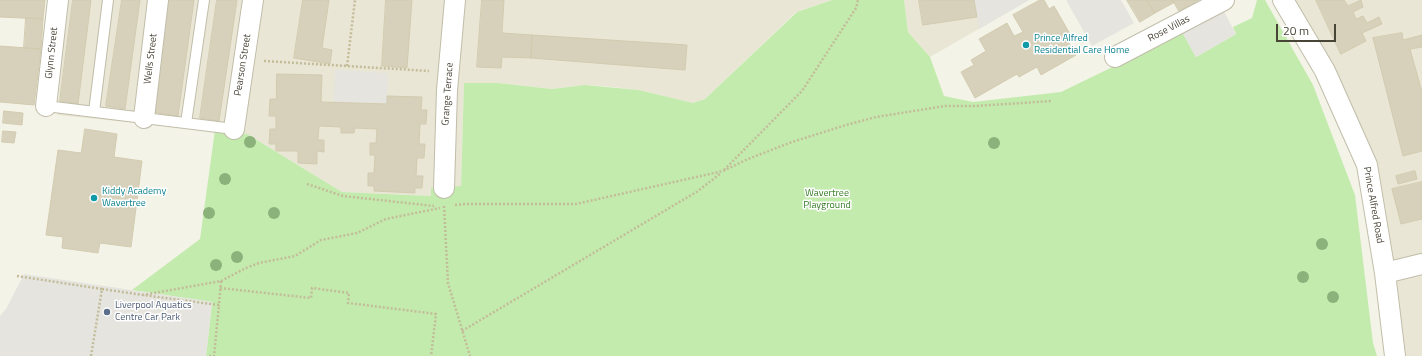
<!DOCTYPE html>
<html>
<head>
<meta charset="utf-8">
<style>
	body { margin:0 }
	#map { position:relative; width:1422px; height:356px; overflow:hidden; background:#f4f3e7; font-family:"Titillium Web",sans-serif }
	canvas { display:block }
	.scale { position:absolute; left:1276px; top:24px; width:60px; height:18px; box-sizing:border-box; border:2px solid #484436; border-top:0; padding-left:5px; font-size:12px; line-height:14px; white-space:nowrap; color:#484436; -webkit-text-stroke:3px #fff; paint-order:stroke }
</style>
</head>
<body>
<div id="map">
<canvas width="1422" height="356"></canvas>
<div class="scale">20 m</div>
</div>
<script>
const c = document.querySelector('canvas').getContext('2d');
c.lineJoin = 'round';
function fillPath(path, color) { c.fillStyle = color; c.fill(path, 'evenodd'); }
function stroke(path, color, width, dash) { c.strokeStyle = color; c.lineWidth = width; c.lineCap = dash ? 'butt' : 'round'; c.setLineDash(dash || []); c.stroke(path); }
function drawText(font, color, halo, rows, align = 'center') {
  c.font = font + ' "Titillium Web",sans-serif'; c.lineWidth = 3; c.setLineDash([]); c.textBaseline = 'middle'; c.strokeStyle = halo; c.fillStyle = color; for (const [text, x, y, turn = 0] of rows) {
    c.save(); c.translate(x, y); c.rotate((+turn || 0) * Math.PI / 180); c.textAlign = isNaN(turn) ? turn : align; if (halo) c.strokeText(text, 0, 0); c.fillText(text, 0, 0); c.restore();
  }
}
const residential = new Path2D(`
	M67,0H832L796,12L705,99L693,103L639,90L603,86L585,85L552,89L498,83H464L461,187L431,188V196L342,192L247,134L57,115Z
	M904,0H1029L930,57L908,32Z
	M1283,0H1422V356H1395L1367,165Z`);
const green = new Path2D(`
	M832,0H904L908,32L930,57L944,96L973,102L1061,92L1131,58L1181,30L1196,57L1236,34L1233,27L1252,18L1257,0H1265L1313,85L1355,195L1373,343L1377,356H206L212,302L132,290L200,239L215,130L247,134L342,192L431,196V188L461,186L464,83H498L552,89L585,85L639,90L693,103L705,99L797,12Z`);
const parking = new Path2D(`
	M974,0H1029L979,29Z
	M1066,0H1121L1134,23L1092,46Z
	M1222,8L1236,34L1196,57L1181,30Z
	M335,70L388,73L387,104L334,102Z
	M24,274L212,302L206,356H0V316L6,309Z`);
const building = new Path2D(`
	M0,0H45L43,19L0,17Z
	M73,0H91L78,104L60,101Z
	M122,0H140L125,109L106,106Z
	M168,0H194L178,116L152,112Z
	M217,0H237L219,121L200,118Z
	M303,0H329L322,48L332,50L330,64L294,58Z
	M386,0H412L407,68L382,66Z
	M482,0H504L502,33L532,35L531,58L502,57L501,68L477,67Z
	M919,0H974L977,17L923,25Z
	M1040,0H1044L1049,9L1054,6L1070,34L1065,37L1076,55L1041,75L1037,67L1019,77L1017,74L975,98L961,72L974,65L971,60L986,51L979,39L1007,23L1014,36L1023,32L1013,15Z
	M1127,0H1147L1155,13L1140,22Z
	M1147,0H1173L1175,2L1155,13Z
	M1173,0H1199L1179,11Z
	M1316,0H1344L1348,6L1361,0L1363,7L1353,12L1356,19L1363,16L1367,23L1379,17L1382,24L1362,33L1366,41L1341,54Z
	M26,18L43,19L41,49L24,48Z
	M1402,33L1403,40L1422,35V47L1410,49L1422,92V151L1403,156L1373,38Z
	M532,35L687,45L685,70L531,58Z
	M0,46L41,49L34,105L0,102Z
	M277,74L322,75L321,102L387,104V96L422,97L421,110H427L426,124H420L419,144H425L424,158H417L416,176H423L422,188H415V193L374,191V186H368V173H374L375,155H370V143H376L377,129L355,128L354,133H341V127L319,126L318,140H324V152L317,151V164L298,163V151H276V144H269L270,129H276V116H269L270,99H276Z
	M4,111L23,113L22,125L3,123Z
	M85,129L117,134L114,157L142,161L131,247L100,243L98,253L62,248L63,237L46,235L58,150L81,153Z
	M3,131L16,132L14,143L2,142Z
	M1415,171L1417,179L1398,184L1396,176Z
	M1422,182V219L1401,224L1392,189Z`);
const path = new Path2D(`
	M264,61L429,71
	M347,66L355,0
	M724,170L802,91L856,8L858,0
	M307,184L343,196L434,206
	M455,205L465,204H576L723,171L748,159L792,142L846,125L876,117L945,106H975L1052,101
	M444,206L448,283L470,356
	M17,276L102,289
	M221,281L246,268L259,263L295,256L321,240L357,233L386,219L440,208
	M220,288L311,298L312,288L349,293L348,303L436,314L431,356
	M462,331L698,191L721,173
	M91,356L102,289L143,295L219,305L221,281L143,295
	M209,356H214L219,305`);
const lane = new Path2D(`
	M46,106L234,129
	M94,112L108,0
	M186,123L204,0`);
const street = new Path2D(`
	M1283,0L1325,71L1367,165L1385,273L1395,356
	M1115,57L1224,0
	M46,106L58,0
	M144,118L158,0
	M234,129L253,0
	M444,188L447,90L455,0
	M1385,273L1422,264`);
const trees = [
	[250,142],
	[994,143],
	[225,179],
	[209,213],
	[274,213],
	[1322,244],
	[237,257],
	[216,265],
	[1303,277],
	[1333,297]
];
const markers = [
	[1026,45,4,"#0f9aa8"],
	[94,198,4,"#0f9aa8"],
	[107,312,4,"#5c6f8a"]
];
const streetNames = [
	["Rose Villas",1169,29,-28],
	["Glynn Street",52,53,-84],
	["Wells Street",151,59,-83],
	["Pearson Street",243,65,-81],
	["Grange Terrace",448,94,-86],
	["Prince Alfred Road",1373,205,80]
];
const cultureNames = [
	["Prince Alfred",1034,39],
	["Residential Care Home",1034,51],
	["Kiddy Academy",102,192],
	["Wavertree",102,204]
];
const parkNames = [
	["Wavertree",827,194],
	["Playground",827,206]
];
const serviceNames = [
	["Liverpool Aquatics",115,306],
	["Centre Car Park",115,318]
];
fillPath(residential, '#e9e6d5');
fillPath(green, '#c3ebae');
fillPath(parking, '#e5e4df');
fillPath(building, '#d7d1bc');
stroke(building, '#d2cbaf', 1);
stroke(lane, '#c0bda9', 12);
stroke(street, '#c0bda9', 22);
stroke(path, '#c3bc99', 2.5, [2, 2]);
stroke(lane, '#fff', 10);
stroke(street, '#fff', 20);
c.fillStyle = '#8cb27c';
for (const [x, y] of trees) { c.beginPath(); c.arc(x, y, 6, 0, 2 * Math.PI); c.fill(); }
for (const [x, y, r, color] of markers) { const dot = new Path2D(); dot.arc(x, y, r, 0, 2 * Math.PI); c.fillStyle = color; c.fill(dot); stroke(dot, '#fff', 1.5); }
drawText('10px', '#484436', '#fff', streetNames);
drawText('10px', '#0d838f', '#fff', cultureNames, 'left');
drawText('10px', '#367d25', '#fff', parkNames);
drawText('10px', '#4e5e75', '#fff', serviceNames, 'left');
</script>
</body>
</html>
